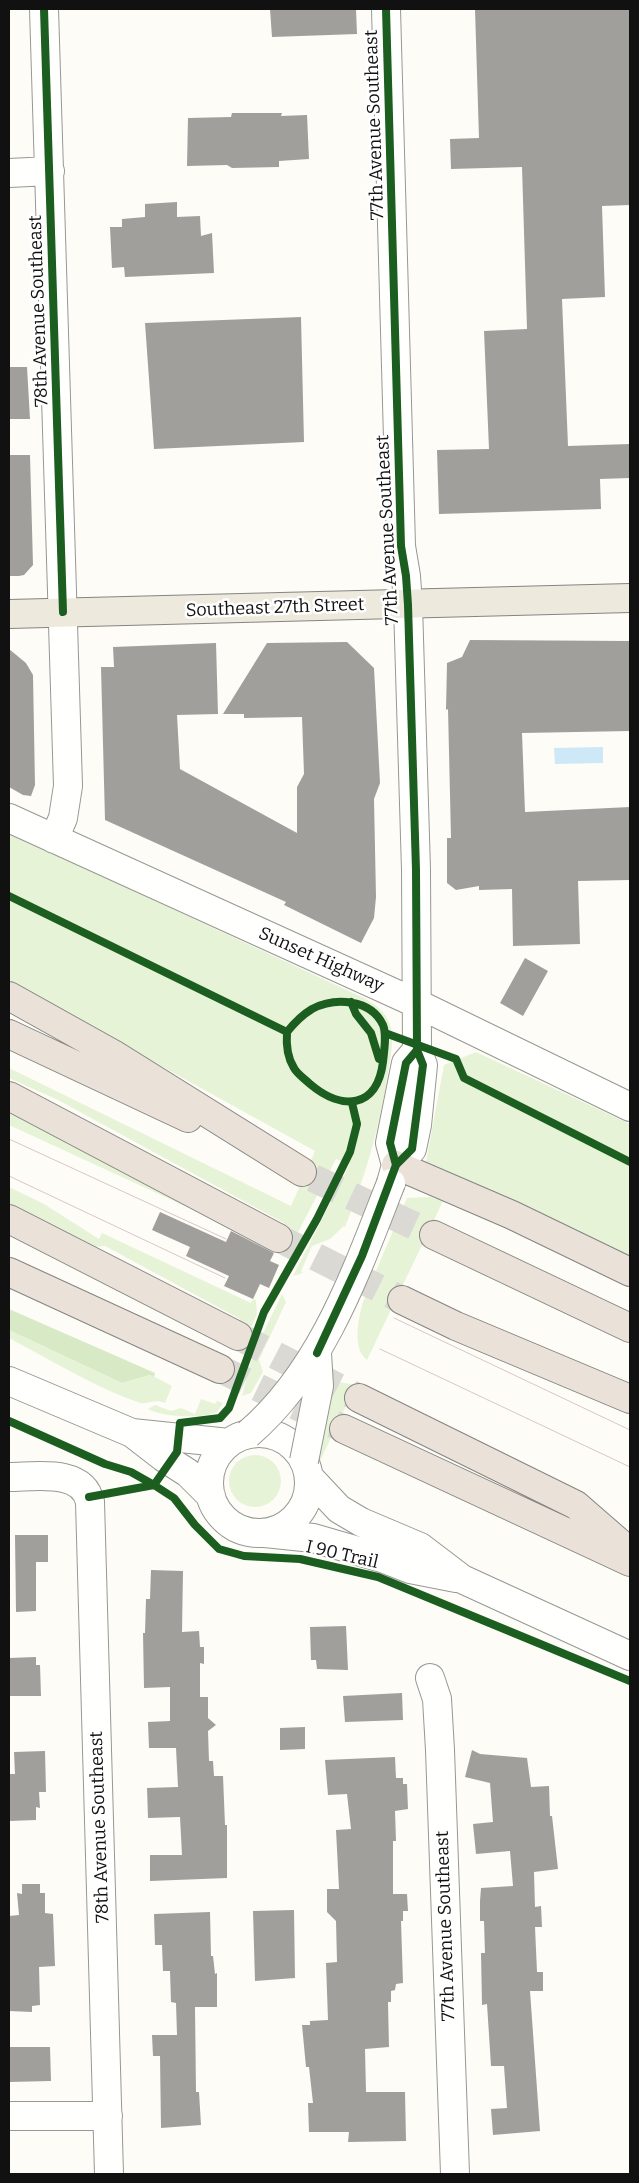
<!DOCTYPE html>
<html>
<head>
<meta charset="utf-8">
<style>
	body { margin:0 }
	#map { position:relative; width:639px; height:2183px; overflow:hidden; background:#fdfcf7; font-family:Bitter,serif }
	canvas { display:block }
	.frame { position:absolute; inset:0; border:10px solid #111; pointer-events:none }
</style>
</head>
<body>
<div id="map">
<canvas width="639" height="2183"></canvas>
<div class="frame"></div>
</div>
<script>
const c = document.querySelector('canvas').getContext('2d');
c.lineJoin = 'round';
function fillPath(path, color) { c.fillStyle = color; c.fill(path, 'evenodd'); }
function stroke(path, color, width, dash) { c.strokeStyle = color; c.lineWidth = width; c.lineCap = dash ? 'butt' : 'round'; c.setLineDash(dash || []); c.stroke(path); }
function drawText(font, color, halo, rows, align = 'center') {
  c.font = font + ' Bitter,serif'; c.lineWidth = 5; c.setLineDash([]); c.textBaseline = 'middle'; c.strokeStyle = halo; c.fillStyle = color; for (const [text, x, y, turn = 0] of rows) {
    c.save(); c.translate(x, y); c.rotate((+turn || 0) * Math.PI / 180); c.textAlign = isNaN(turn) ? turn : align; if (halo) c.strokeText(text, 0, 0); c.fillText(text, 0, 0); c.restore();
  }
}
const green = new Path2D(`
	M9,833L364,998C377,1006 387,1012 391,1028C394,1043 390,1059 388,1073C380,1127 365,1177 345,1227L344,1226L330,1239L312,1246L301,1271L303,1273L293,1276L350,1164L336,1159L293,1242L278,1250V1238L284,1223L58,1100L9,1078V1068L291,1206L315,1151L9,982Z
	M476,1052L630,1124V1268L426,1162L444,1065Z
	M9,1108L226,1225L9,1125Z
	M9,1187L44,1204L99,1239L102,1233L251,1303L253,1299L256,1300L257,1314L252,1326L247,1327L239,1321L240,1319L105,1246L94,1247L9,1205Z
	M430,1197L443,1201L367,1360C351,1348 359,1315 364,1299L407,1198Z
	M282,1294L286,1302L259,1360L263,1372L251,1393L242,1396L253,1354Z
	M9,1330L122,1383L151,1375L172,1386L165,1403C155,1398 147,1405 140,1403C94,1387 51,1360 9,1338Z
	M339,1382L356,1385L320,1461L318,1447L329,1388Z
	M201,1399L215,1404L217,1401L223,1403L217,1412C203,1419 161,1417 148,1409L155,1405L171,1411L181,1408L195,1414Z
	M229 1481a26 26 0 1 1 52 0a26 26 0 1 1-52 0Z`);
const forest = new Path2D(`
	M9,1309L155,1373L154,1377L150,1375L122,1383L9,1330Z`);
const water = new Path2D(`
	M603,747V763L555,764L554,748Z`);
const building = new Path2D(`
	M270,9H356L357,34L272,37Z
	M475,9H630V205L602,206L605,297L562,299L568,446L630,444V478L600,479L601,509L439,514L437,450L489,449L484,331L527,329L522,167L451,169L450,139L479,138Z
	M232,113H282L281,116L307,115L309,159L279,161V167L232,168L227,165L187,166L188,118L231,117Z
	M177,202V217L200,216L201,236L212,233L214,273L125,277L124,267L112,268L110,227H122V219L145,217V204Z
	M301,317L304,442L154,449L145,323Z
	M9,367H27L30,419H9Z
	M9,455H30L33,565L24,575L19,576H9Z
	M470,640L630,641V731L522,733L525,812L630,807V880L578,881L580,944L513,946L512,889L479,890V886L456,890L447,883V838H451L448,709L446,710L447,663L462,657Z
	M347,642L374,668L380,783L374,799L376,897L374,918L361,943L284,905L286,902L105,820L101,667H114L113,647L216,643L218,714L177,715L180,769L297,833V787L304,774L302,717L244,718V714H223L267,643Z
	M9,649L26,663L33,675L35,785L31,796L23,795L9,787Z
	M525,958L548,971L523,1016L500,1003Z
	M160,1212L226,1242L231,1231L274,1253L270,1261L279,1265L269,1288L260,1284L253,1299L224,1286L229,1276L186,1256L190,1247L152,1230Z
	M15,1535H48V1562H36V1611L16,1612Z
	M151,1570L183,1571L182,1632L199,1631L200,1647H204V1664L200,1663V1697H208V1718L216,1725L208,1731L209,1761H213L214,1776H223L225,1825H227V1878L150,1881V1855H182L180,1817L148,1818L147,1788L178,1787L176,1748H149L148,1722L170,1721V1687L144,1688L143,1633H145L146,1599H150Z
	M346,1626L348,1670L317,1669L316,1660H311L310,1627Z
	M36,1657V1665H40L41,1696H9V1658Z
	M402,1693L403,1720L345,1722L343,1696Z
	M305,1727V1749L280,1750V1728Z
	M472,1750L480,1754L527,1758L531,1787L549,1786L550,1816H552L558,1869L534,1872L535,1907L541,1906L542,1927H535L537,1972H543V1991H530L540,2131L493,2135L491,2109L507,2108L504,2066H491L487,2004L482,2005L481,1953H485L484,1921H480V1901L481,1888L513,1886L510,1851L476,1854L473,1824L493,1822L490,1783L465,1777Z
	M45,1751L46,1792H39L40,1808L36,1807V1820L9,1821V1774H15L14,1752Z
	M395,1757L396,1778H403V1784H407L408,1809L395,1811L396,1841H393V1894H407L408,1911H403V1921H401L403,1983L396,1984L395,1990L391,1991V2002H388L389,2047L365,2049L366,2092H405L406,2141L348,2142L349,2132H309L308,2103H313L309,2067H306L302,2025H310V2021L328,2020L326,1963L337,1962L336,1921L327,1912V1889H339L336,1830L351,1829L347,1794L328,1795L325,1760Z
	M22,1884H40V1893H45V1913L53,1914L55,1966L39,1967L40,2005L32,2006V2012L9,2011V1916L19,1915L17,1893L22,1894Z
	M294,1910L295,1978L255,1981L253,1911Z
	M210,1912L211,1956H213L215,1974L217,1973V2007H195L196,2092H199L201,2125L161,2128L160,2056H153L152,2035H177L176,2003L171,2002L170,1971H163L162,1945H155L154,1914Z
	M9,2047H50L51,2081L9,2082Z`);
const highwayTunnel = new Path2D(`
	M313,1178L434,1235
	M278,1238L402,1300
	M238,1336L359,1398
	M220,1369L344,1429`);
const minor = new Path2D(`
	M44,9L68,786L63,818L54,839
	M386,9L399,474L401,546L406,576L408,605L416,870L417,1050L423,1065L417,1125L412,1149L396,1165L391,1183
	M9,173L50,171
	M9,818L418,1004L630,1107
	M396,1165L390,1143L406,1063L417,1050
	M9,1381L132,1433L229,1443
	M132,1433L163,1457L188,1473L211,1496
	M209 1483a50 50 0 1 1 100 0a50 50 0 1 1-100 0Z
	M9,1477C35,1477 83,1468 90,1502L109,2174
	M309,1477L339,1509L361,1522L420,1547L462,1579L630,1656
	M265,1533L313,1538L382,1558L410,1569L456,1578
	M430,1678L437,1699L440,1750L455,2174
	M9,2116H108`);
const major = new Path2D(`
	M9,614L630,598`);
const highway = new Path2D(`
	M9,996L113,1054L302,1172
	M9,1034L188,1118
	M9,1096L278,1238
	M396,1165L512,1215L630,1272
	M9,1219L238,1336
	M434,1235L630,1328
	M9,1272L220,1369
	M402,1300L456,1326L630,1399
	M359,1398L576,1505L630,1552
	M344,1429L630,1562`);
const tram = new Path2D(`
	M9,1139L226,1239
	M9,1176L225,1278
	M394,1318L630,1430
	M380,1349L630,1467`);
const minorBridge = new Path2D(`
	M248,1434C322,1371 356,1272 391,1183
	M304,1461L319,1386L317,1353`);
const cycleway = new Path2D(`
	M44,9L63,612
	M9,896L287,1032C295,1022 302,1015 312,1009C335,997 371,999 383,1025C387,1035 384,1051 383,1062C377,1109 342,1111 310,1084C305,1079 297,1074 294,1068C287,1057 286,1045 287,1032
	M351,1002L356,1014L371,1033L379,1059
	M385,1033L456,1059L464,1078L630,1162
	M396,1165L390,1143L406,1063L417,1050
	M317,1353L362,1256L396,1165L412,1149L423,1065L417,1050L416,870L408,605L406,576L401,546L399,474L386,9
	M9,1421L105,1464L131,1472L154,1485L174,1498L195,1525L219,1549L244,1556L300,1559L378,1577L630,1681
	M89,1497L154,1485L177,1452L180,1423L220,1418L229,1408L264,1312L317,1219L350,1152L357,1124L352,1103`);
const streetNames = [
	["77th Avenue Southeast",375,125,-92],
	["78th Avenue Southeast",39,311,-92],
	["77th Avenue Southeast",388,530,-93],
	["Southeast 27th Street",275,608,-2],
	["Sunset Highway",321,960,24],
	["I 90 Trail",342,1555,13],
	["78th Avenue Southeast",100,1827,-92],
	["77th Avenue Southeast",446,1926,-92]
];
fillPath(green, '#e7f3d7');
fillPath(forest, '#d8eac5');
fillPath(water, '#cde8f7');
fillPath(building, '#a19f9c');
stroke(highwayTunnel, '#dad9d4', 28, [28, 14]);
stroke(minor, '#979795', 30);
stroke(major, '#858482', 30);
stroke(highway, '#858482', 30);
stroke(minor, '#fffffe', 28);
stroke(major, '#ede9dc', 28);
stroke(highway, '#eae1d8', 28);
stroke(tram, '#d9c6c7', 1);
stroke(minorBridge, '#979795', 30, []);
stroke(minorBridge, '#fffffe', 28);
stroke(cycleway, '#1b5e20', 8);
drawText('18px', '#111', '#fff', streetNames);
</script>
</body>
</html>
